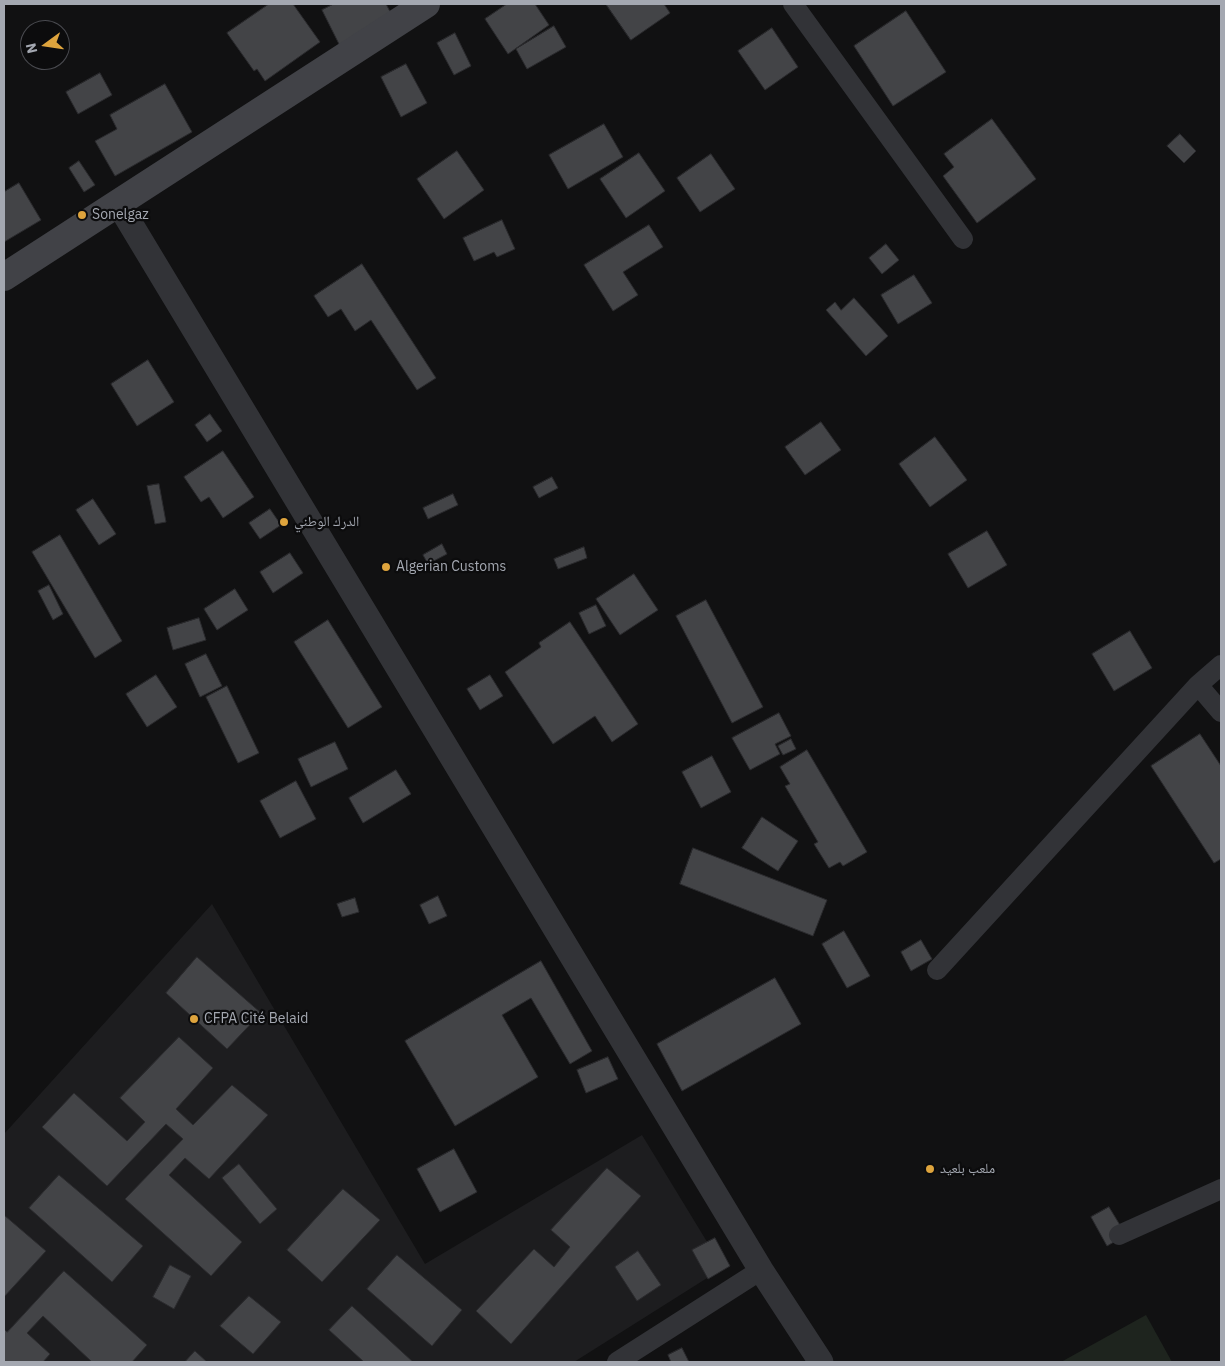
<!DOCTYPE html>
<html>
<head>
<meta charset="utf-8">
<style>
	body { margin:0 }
	#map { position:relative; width:1225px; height:1366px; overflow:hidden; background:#111112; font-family:"IBM Plex Sans",sans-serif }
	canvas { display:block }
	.frame { position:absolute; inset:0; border:5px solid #a4a8b1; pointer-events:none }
	.north { position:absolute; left:20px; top:20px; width:50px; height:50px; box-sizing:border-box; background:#0c0c0d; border:1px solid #494a4f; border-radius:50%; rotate:256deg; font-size:14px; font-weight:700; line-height:20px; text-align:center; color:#a4a8b1 }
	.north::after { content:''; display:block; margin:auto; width:18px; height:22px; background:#dea43d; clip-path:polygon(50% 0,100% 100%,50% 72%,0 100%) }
</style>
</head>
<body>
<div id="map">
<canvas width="1225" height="1366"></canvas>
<div class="frame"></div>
<div class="north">N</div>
</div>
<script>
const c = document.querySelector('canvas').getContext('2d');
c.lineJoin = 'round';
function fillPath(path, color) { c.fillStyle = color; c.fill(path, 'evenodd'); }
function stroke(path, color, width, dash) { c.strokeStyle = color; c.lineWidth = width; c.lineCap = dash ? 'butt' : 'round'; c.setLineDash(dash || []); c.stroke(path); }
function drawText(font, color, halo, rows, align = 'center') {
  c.font = font + ' "IBM Plex Sans","Noto Naskh Arabic",sans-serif'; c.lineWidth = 4.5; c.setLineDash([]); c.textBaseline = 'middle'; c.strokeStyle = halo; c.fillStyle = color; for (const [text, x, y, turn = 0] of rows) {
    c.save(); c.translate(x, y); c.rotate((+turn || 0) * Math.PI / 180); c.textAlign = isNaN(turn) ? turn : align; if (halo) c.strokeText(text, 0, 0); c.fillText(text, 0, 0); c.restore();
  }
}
const built = new Path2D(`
	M212,904L425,1264L642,1135L723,1268L574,1362H4V1134Z`);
const green = new Path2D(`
	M1146,1315L1172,1362H1061Z`);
const building = new Path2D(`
	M269,4H293L320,42L265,81L257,69L254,71L227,33Z
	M334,4H386L395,21L341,48L322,10Z
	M507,4H535L549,25L508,54L485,19Z
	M606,4H664L670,13L631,40Z
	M906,11L946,72L893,106L854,46Z
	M554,26L566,47L527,69L516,49Z
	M772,28L798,67L765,90L738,51Z
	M455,33L471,66L454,75L437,43Z
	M406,64L427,103L401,117L381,77Z
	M100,73L112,95L78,114L66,92Z
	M165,84L192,132L115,176L95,141L117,129L110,115Z
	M992,119L1036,179L977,223L943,176L954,167L944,154Z
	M604,124L623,157L568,189L549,155Z
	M1180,134L1196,151L1184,163L1167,146Z
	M457,151L484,190L444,219L417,179Z
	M639,153L665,191L626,218L600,179Z
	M711,154L735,189L700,212L677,178Z
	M79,161L95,185L84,192L69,168Z
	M19,183L41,220L4,242V192Z
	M502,220L515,249L497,257L494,252L474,261L463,238Z
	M649,225L663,247L623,272L638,295L613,311L584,265Z
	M886,244L899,260L882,274L869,258Z
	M362,264L436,378L417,390L371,320L355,331L341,309L328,317L314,296Z
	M914,275L932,303L898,324L881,295Z
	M854,298L888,336L866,356L826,310L835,302L841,310Z
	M148,360L174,402L137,426L111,384Z
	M210,414L222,431L207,442L195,425Z
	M821,422L841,450L805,475L785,447Z
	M935,437L967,480L930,507L899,464Z
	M223,451L254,497L223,518L209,497L201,502L184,477Z
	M552,477L558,488L539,498L533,487Z
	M159,484L166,522L155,524L147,486Z
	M453,494L458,505L428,519L423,508Z
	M93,499L116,534L99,545L76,510Z
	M270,509L281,525L260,539L249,523Z
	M987,531L1007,565L968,588L948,554Z
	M60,535L122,641L95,658L32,552Z
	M442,544L447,554L428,564L423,555Z
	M584,547L587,558L558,569L554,559Z
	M290,553L303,573L273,593L260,572Z
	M634,574L658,610L620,635L596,599Z
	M49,585L63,614L53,620L38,591Z
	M235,589L248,610L217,630L204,609Z
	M706,600L763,707L732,723L676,616Z
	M596,605L606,626L589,634L579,613Z
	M199,618L206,640L173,650L167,628Z
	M328,620L382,707L348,728L294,642Z
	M570,622L638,724L612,742L595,716L553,744L505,672L541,647L539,643Z
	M1130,631L1152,668L1114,691L1092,654Z
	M206,654L222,686L200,697L185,664Z
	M156,675L177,707L147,727L126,694Z
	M490,675L503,696L480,710L467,689Z
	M227,686L259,753L238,763L206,697Z
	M779,713L791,736L775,744L780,754L750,770L732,738Z
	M1200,734L1221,766V859L1214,863L1151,766Z
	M791,739L796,749L783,755L778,746Z
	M335,742L348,769L311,787L298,759Z
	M807,750L867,852L843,866L840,862L829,868L814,844L818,842L785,786L790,784L780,767Z
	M712,756L731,792L701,808L682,772Z
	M396,770L411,794L363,823L349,798Z
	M296,781L316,819L280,838L260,801Z
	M762,817L798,841L778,871L742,848Z
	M693,848L827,900L813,936L680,884Z
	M438,896L447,916L429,924L420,905Z
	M355,898L359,912L342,917L337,904Z
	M844,931L870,976L847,988L822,944Z
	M921,940L932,959L911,971L901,952Z
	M197,957L261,1013L227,1049L166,993Z
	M541,961L592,1051L570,1064L531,998L502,1015L538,1077L455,1126L405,1041Z
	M775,978L801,1024L682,1091L657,1044Z
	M179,1037L213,1068L176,1109L193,1125L232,1085L268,1115L209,1179L185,1158L169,1175L242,1242L211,1276L125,1199L183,1139L166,1124L107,1186L42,1127L74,1093L127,1141L145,1122L120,1098Z
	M608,1057L618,1079L586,1093L577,1070Z
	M454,1149L477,1192L440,1212L417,1169Z
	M239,1164L277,1209L260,1224L222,1178Z
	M607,1168L641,1196L511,1344L476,1311L534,1249L554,1267L570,1247L551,1230Z
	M59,1175L143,1246L112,1282L29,1208Z
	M343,1189L380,1220L322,1282L287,1250Z
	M1109,1207L1126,1235L1107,1246L1091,1217Z
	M4,1215L46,1251L4,1297Z
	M715,1238L730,1266L708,1279L692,1250Z
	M638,1251L661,1285L637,1301L615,1267Z
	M397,1255L462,1310L432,1346L367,1289Z
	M170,1265L191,1276L174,1309L153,1297Z
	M64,1271L147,1345L132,1362H92L43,1316L27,1333L50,1354L43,1362H4V1329L7,1332Z
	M249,1296L281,1322L253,1354L220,1326Z
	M352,1306L413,1362H364L329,1330Z
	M682,1348L689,1362H671L668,1355Z
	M195,1351L207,1362H185Z`);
const minor = new Path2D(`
	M793,4L963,239
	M1198,685L1221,712
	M937,970L1198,685L1221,665
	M1119,1235L1221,1189
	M617,1362L761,1270`);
const tertiary = new Path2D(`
	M118,203L761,1270L821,1362`);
const secondary = new Path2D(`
	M4,277L426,4`);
const markers = [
	[82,215,5,"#dea43d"],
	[284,522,5,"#dea43d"],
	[386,567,5,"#dea43d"],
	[194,1019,5,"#dea43d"],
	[930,1169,5,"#dea43d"]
];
const poiNames = [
	["Sonelgaz",92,215],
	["الدرك الوطني",294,522],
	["Algerian Customs",396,567],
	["CFPA Cité Belaid",204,1019],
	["ملعب بلعيد",940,1169]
];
fillPath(built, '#1d1d1f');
fillPath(green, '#1e241e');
fillPath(building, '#434447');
stroke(building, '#2b2b2e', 1);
stroke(minor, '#323337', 20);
stroke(tertiary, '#323337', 25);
stroke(secondary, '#414247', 28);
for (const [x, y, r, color] of markers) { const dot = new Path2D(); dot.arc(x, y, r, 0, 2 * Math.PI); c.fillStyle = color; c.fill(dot); stroke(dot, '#0c0c0d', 2); }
drawText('14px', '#a4a8b1', '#0c0c0d', poiNames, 'left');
</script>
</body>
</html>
